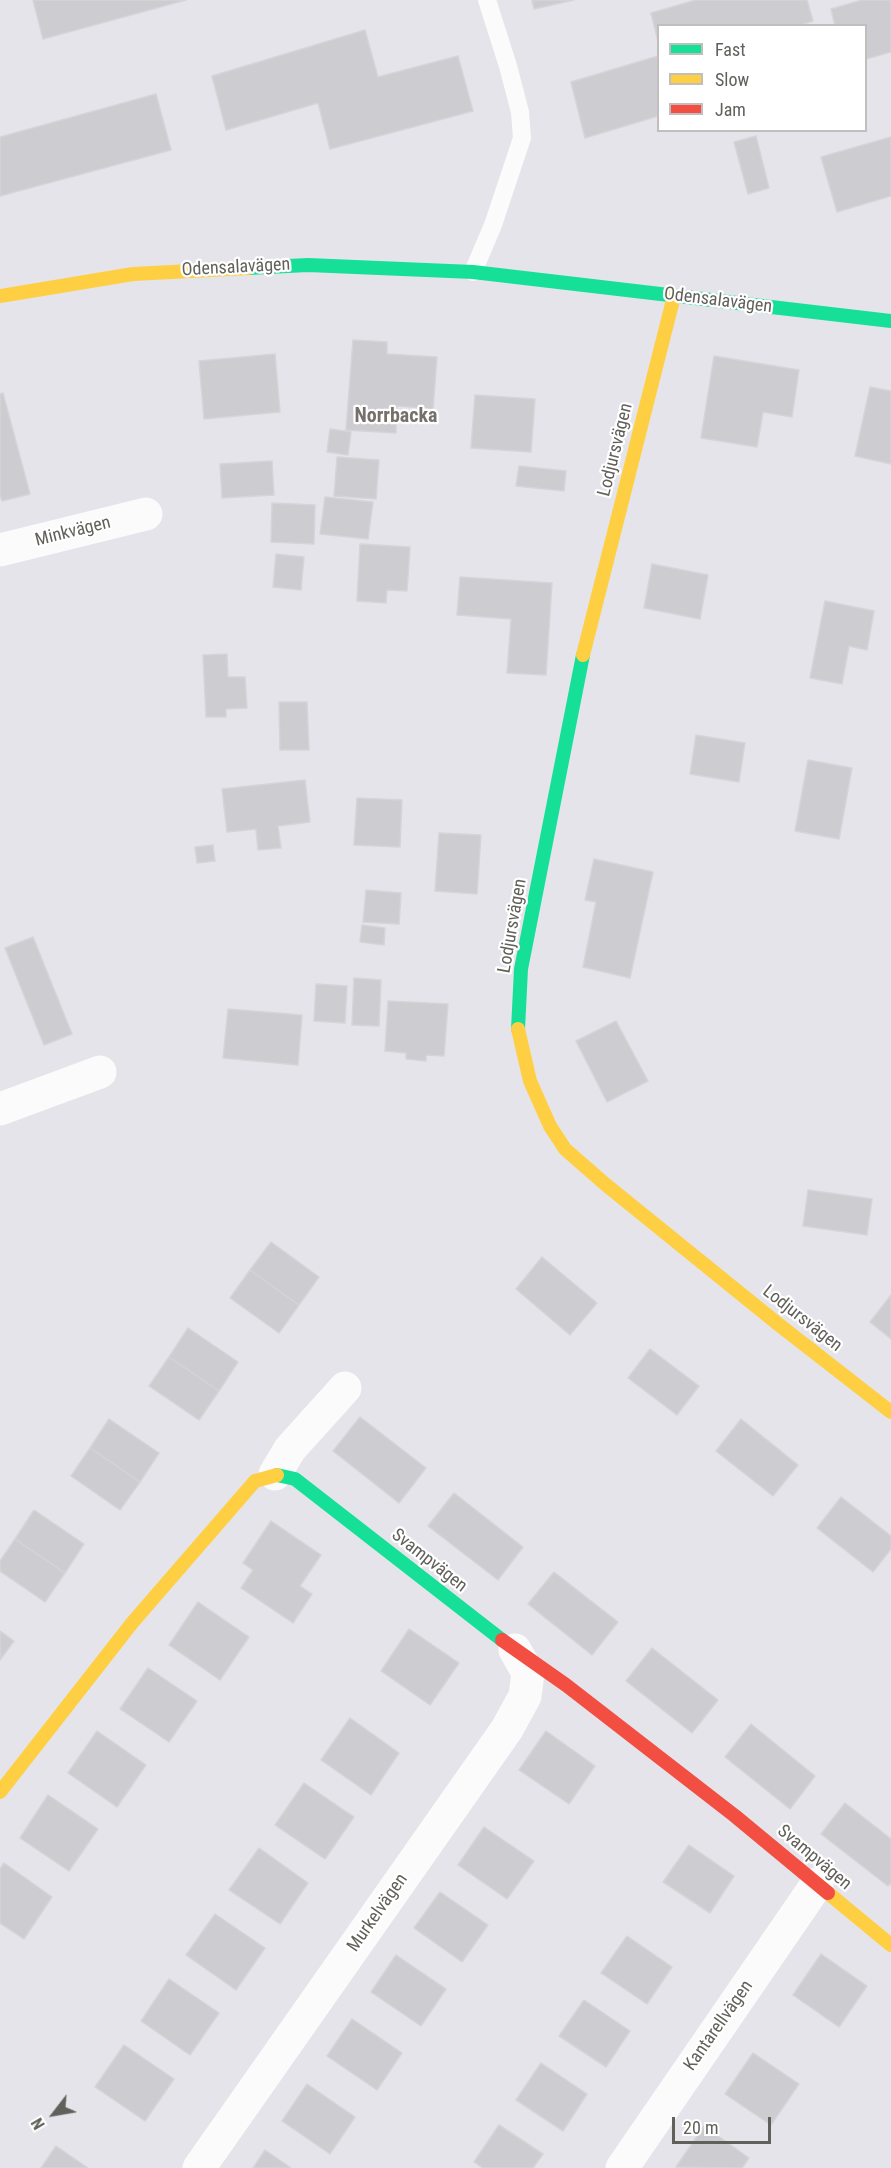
<!DOCTYPE html>
<html>
<head>
<meta charset="utf-8">
<style>
	body { margin:0 }
	#map { position:relative; width:891px; height:2168px; overflow:hidden; background:#e4e4ea; font-family:"Roboto Condensed",sans-serif }
	canvas { display:block }
	.legend { position:absolute; left:657px; top:24px; width:210px; height:108px; box-sizing:border-box; background:#fff; border:2px solid #c0bfbd; margin:0; padding:8px 10px; list-style:none; font-size:18px; color:#62605a }
	.legend li { display:flex; align-items:center; gap:12px; height:30px }
	.legend b { width:30px; border:2px solid #c0bfbd }
	.north { position:absolute; left:24px; top:2084px; width:60px; height:60px; -webkit-text-stroke:4px #fff; paint-order:stroke; rotate:239deg; font-size:16px; font-weight:700; line-height:24px; text-align:center; color:#62605a }
	.north::after { content:''; display:block; margin:auto; width:21px; height:27px; background:#62605a; clip-path:polygon(50% 0,100% 100%,50% 72%,0 100%) }
	.scale { position:absolute; left:672px; top:2117px; width:99px; height:27px; box-sizing:border-box; border:3px solid #62605a; border-top:0; padding-left:8px; font-size:18px; line-height:21px; white-space:nowrap; color:#62605a; -webkit-text-stroke:4px #fff; paint-order:stroke }
</style>
</head>
<body>
<div id="map">
<canvas width="891" height="2168"></canvas>
<ul class="legend">
<li><b style="height:8px;background:#16e098"></b>Fast</li>
<li><b style="height:8px;background:#ffcf43"></b>Slow</li>
<li><b style="height:8px;background:#f24e42"></b>Jam</li>
</ul>
<div class="north">N</div>
<div class="scale">20 m</div>
</div>
<script>
const c = document.querySelector('canvas').getContext('2d');
c.lineJoin = 'round';
function fillPath(path, color) { c.fillStyle = color; c.fill(path, 'evenodd'); }
function stroke(path, color, width, dash) { c.strokeStyle = color; c.lineWidth = width; c.lineCap = dash ? 'butt' : 'round'; c.setLineDash(dash || []); c.stroke(path); }
function drawText(font, color, halo, rows, align = 'center') {
  c.font = font + ' "Roboto Condensed",sans-serif'; c.lineWidth = 4.5; c.setLineDash([]); c.textBaseline = 'middle'; c.strokeStyle = halo; c.fillStyle = color; for (const [text, x, y, turn = 0] of rows) {
    c.save(); c.translate(x, y); c.rotate((+turn || 0) * Math.PI / 180); c.textAlign = isNaN(turn) ? turn : align; if (halo) c.strokeText(text, 0, 0); c.fillText(text, 0, 0); c.restore();
  }
}
const building = new Path2D(`
	M33,0H186L43,39Z
	M532,0H574L534,9Z
	M696,0H807L813,21L798,26H658V41L651,13Z
	M862,0H891V52L866,59V26H835L831,9Z
	M365,30L378,77L458,56L473,111L330,149L318,103L226,130L212,76Z
	M658,56V116L585,138L571,82Z
	M156,94L171,150L0,196V137Z
	M756,136L769,188L748,194L734,142Z
	M891,137V196L837,212L821,157Z
	M353,340L387,342V354L437,357L433,409L397,406L396,433L346,430Z
	M275,354L280,412L204,419L199,361Z
	M714,356L799,370L792,417L763,412L757,447L701,438Z
	M870,387L891,391V464L855,456Z
	M3,393L30,494L2,501L0,495V394Z
	M475,395L535,399L531,452L471,448Z
	M330,429L351,432L348,455L327,452Z
	M337,457L379,460L376,499L334,496Z
	M272,461L274,495L222,498L220,464Z
	M519,466L566,471L564,491L516,486Z
	M325,497L373,502L368,539L320,534Z
	M272,503L315,505L314,544L271,542Z
	M360,544L410,547L407,591L387,590L386,603L357,601Z
	M276,554L304,557L301,590L273,587Z
	M652,564L708,575L700,619L644,608Z
	M460,577L552,583L546,675L507,673L511,619L457,615Z
	M825,601L874,611L867,650L849,646L842,684L810,678Z
	M227,654L228,677H245L247,708L226,709V717H206L203,655Z
	M279,702H307L309,750H280Z
	M696,735L745,743L739,782L690,774Z
	M808,760L852,768L839,839L795,831Z
	M305,780L310,822L278,826L281,848L258,850L256,829L227,832L222,789Z
	M357,798L402,800L400,847L354,845Z
	M439,833L481,835L477,894L435,891Z
	M213,845L215,861L197,863L195,847Z
	M594,859L653,872L630,978L583,967L596,902L585,900Z
	M366,890L401,893L399,924L363,922Z
	M362,925L385,928L384,945L360,942Z
	M33,937L72,1034L44,1045L5,948Z
	M354,978L381,980L379,1026L352,1025Z
	M316,984L347,986L345,1023L314,1021Z
	M388,1001L448,1004L444,1056L426,1055V1061L406,1059V1053L385,1051Z
	M228,1009L302,1015L298,1065L223,1058Z
	M616,1021L648,1081L607,1102L576,1041Z
	M808,1190L872,1199L867,1235L803,1226Z
	M271,1242L319,1277L299,1305L250,1270Z
	M542,1257L597,1303L570,1335L516,1289Z
	M250,1270L299,1305L279,1333L230,1298Z
	M891,1295V1339L870,1322Z
	M188,1328L238,1362L219,1391L169,1357Z
	M650,1349L699,1386L677,1415L628,1378Z
	M169,1357L219,1391L199,1420L149,1386Z
	M360,1417L426,1468L399,1503L333,1451Z
	M109,1419L159,1453L140,1482L90,1448Z
	M741,1419L798,1465L773,1496L716,1451Z
	M90,1448L140,1482L120,1510L71,1476Z
	M454,1493L523,1547L498,1580L428,1526Z
	M841,1497L891,1536V1549L873,1572L817,1528Z
	M34,1510L84,1544L65,1573L15,1539Z
	M271,1521L321,1555L300,1586L312,1594L293,1623L241,1588L253,1570L243,1563Z
	M15,1539L65,1573L45,1602L0,1571V1561Z
	M554,1572L618,1622L592,1655L528,1604Z
	M198,1602L249,1637L220,1680L169,1645Z
	M409,1629L459,1663L430,1705L381,1671Z
	M0,1631L14,1641L0,1660Z
	M652,1648L718,1700L692,1733L626,1681Z
	M148,1668L197,1701L169,1742L120,1709Z
	M350,1718L399,1753L371,1795L321,1760Z
	M751,1724L815,1776L790,1809L725,1757Z
	M97,1731L146,1765L117,1807L68,1773Z
	M546,1731L595,1766L569,1804L519,1770Z
	M304,1783L354,1817L325,1859L275,1825Z
	M48,1795L98,1829L69,1871L20,1838Z
	M845,1803L891,1839V1883L888,1886L821,1834Z
	M484,1827L534,1861L507,1899L458,1865Z
	M689,1845L734,1876L710,1913L663,1882Z
	M259,1848L308,1883L280,1924L229,1890Z
	M4,1863L52,1897L24,1939L0,1923V1869Z
	M440,1892L488,1925L462,1962L414,1928Z
	M215,1914L265,1948L236,1990L186,1955Z
	M627,1936L672,1967L647,2004L601,1973Z
	M821,1954L867,1986L839,2027L793,1995Z
	M396,1955L446,1989L421,2026L371,1992Z
	M169,1979L219,2013L190,2055L141,2021Z
	M584,2000L630,2031L606,2067L559,2036Z
	M352,2019L402,2053L377,2090L327,2056Z
	M124,2045L174,2079L145,2121L95,2087Z
	M753,2053L799,2084L771,2125L725,2094Z
	M541,2063L587,2094L563,2131L516,2100Z
	M307,2084L355,2117L330,2154L282,2121Z
	M499,2125L543,2154L533,2168H483L474,2162Z
	M704,2126L749,2158L742,2168L676,2167Z
	M56,2146L88,2168H41Z
	M265,2150L291,2168H253Z`);
const lane = new Path2D(`
	M473,272L493,225L522,138L520,112L508,66L487,0`);
const street = new Path2D(`
	M0,550L146,514
	M0,1109L100,1072
	M275,1474L290,1449L345,1388
	M199,2168L507,1729L525,1696L528,1673L515,1650
	M622,2168L817,1884`);
const fast = new Path2D(`
	M248,268L308,265L473,272L891,321
	M518,1029L521,969L583,655
	M277,1475L295,1479L502,1640`);
const slow = new Path2D(`
	M0,296L133,274L248,268
	M583,655L674,296
	M518,1029L530,1081L550,1126L565,1149L605,1184L778,1324L891,1412
	M0,1792L132,1623L255,1481L277,1475
	M828,1893L891,1945`);
const jam = new Path2D(`
	M502,1640L566,1685L735,1816L828,1893`);
const streetNames = [
	["Odensalavägen",236,268,-3],
	["Odensalavägen",718,301,7],
	["Lodjursvägen",616,450,-76],
	["Minkvägen",73,532,-14],
	["Lodjursvägen",513,926,-80],
	["Lodjursvägen",802,1319,38],
	["Svampvägen",429,1561,38],
	["Svampvägen",814,1858,40],
	["Murkelvägen",378,1913,-55],
	["Kantarellvägen",719,2026,-55]
];
const neighbourhoodNames = [
	["Norrbacka",396,417]
];
fillPath(building, '#cdccd1');
stroke(building, '#d4d4d9', 1.5);
stroke(lane, '#fbfbfc', 18);
stroke(street, '#fbfbfc', 33);
stroke(fast, '#16e098', 14);
stroke(slow, '#ffcf43', 14);
stroke(jam, '#f24e42', 14);
drawText('18px', '#62605a', '#fff', streetNames);
drawText('bold 20px', '#74716b', '#fff', neighbourhoodNames);
</script>
</body>
</html>
